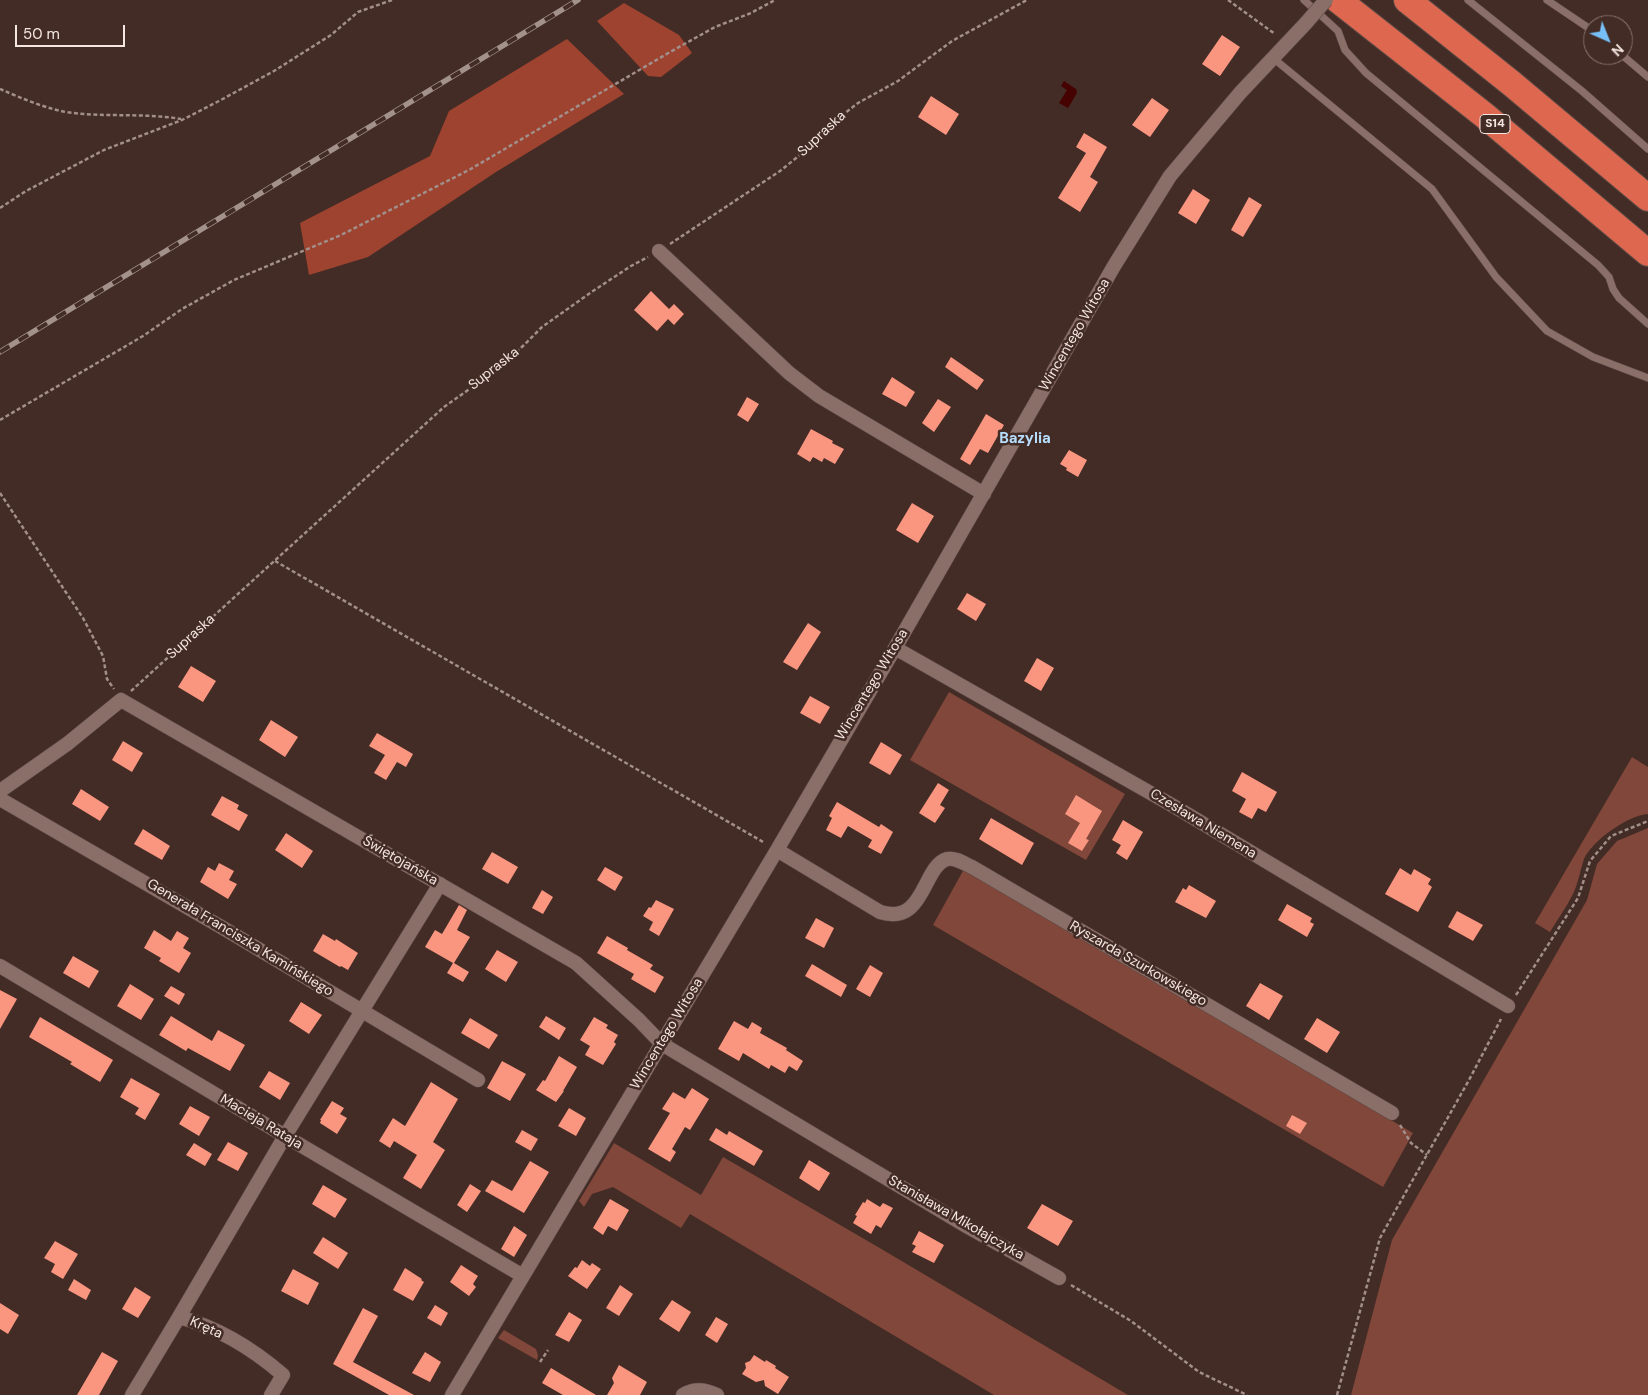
<!DOCTYPE html>
<html>
<head>
<meta charset="utf-8">
<style>
	body { margin:0 }
	#map { position:relative; width:1648px; height:1395px; overflow:hidden; background:#432c26; font-family:"DM Sans",sans-serif }
	canvas { display:block }
	.north { position:absolute; left:1583px; top:15px; width:50px; height:50px; box-sizing:border-box; background:#432c26; border:1px solid #8a7671; border-radius:50%; rotate:136deg; font-size:14px; font-weight:700; line-height:20px; text-align:center; color:#f5e6e2 }
	.north::after { content:''; display:block; margin:auto; width:18px; height:22px; background:#77bff7; clip-path:polygon(50% 0,100% 100%,50% 72%,0 100%) }
	.scale { position:absolute; left:15px; top:25px; width:110px; height:22px; box-sizing:border-box; border:2px solid #f5e6e2; border-top:0; padding-left:6px; font-size:15px; line-height:18px; white-space:nowrap; color:#f5e6e2; -webkit-text-stroke:4px #432c26; paint-order:stroke }
</style>
</head>
<body>
<div id="map">
<canvas width="1648" height="1395"></canvas>
<div class="north">N</div>
<div class="scale">50 m</div>
</div>
<script>
const c = document.querySelector('canvas').getContext('2d');
c.lineJoin = 'round';
function fillPath(path, color) { c.fillStyle = color; c.fill(path, 'evenodd'); }
function stroke(path, color, width, dash) { c.strokeStyle = color; c.lineWidth = width; c.lineCap = dash ? 'butt' : 'round'; c.setLineDash(dash || []); c.stroke(path); }
function drawText(font, color, halo, rows, align = 'center') {
  c.font = font + ' "DM Sans",sans-serif'; c.lineWidth = 5; c.setLineDash([]); c.textBaseline = 'middle'; c.strokeStyle = halo; c.fillStyle = color; for (const [text, x, y, turn = 0] of rows) {
    c.save(); c.translate(x, y); c.rotate((+turn || 0) * Math.PI / 180); c.textAlign = isNaN(turn) ? turn : align; if (halo) c.strokeText(text, 0, 0); c.fillText(text, 0, 0); c.restore();
  }
}
const green = new Path2D(`
	M949,692L1125,794L1086,860L910,760Z
	M1632,757L1648,767V814C1628,815 1592,841 1584,859C1580,871 1578,885 1572,896C1566,908 1557,920 1550,932L1535,923Z
	M1648,828V1395H1351L1392,1240L1587,900L1597,864L1617,841Z
	M964,869L1413,1133L1383,1187L933,925Z
	M614,1143L701,1195L723,1157L878,1247L1128,1395H994L690,1214L681,1228L613,1187L592,1194L584,1207L579,1201Z
	M504,1330L536,1349L538,1355L537,1360L498,1338Z`);
const forest = new Path2D(`
	M624,3L679,35L692,53L661,77L648,76L597,21Z
	M567,39L624,94L496,172L368,257L309,275L300,223L430,156L449,111Z`);
const water = new Path2D(`
	M1064,81L1076,89L1077,93L1068,108L1059,103L1067,90L1061,86Z`);
const building = new Path2D(`
	M1222,35L1240,47L1220,76L1202,64Z
	M931,96L959,114L946,135L918,117Z
	M1152,98L1169,110L1150,137L1132,125Z
	M1084,133L1107,147L1090,177L1098,182L1080,212L1058,198L1086,153L1076,147Z
	M1193,189L1210,200L1196,224L1178,213Z
	M1249,197L1262,205L1243,237L1231,230Z
	M651,291L669,309L674,304L684,314L674,325L668,319L657,331L634,310Z
	M951,357L984,380L977,390L945,367Z
	M892,377L915,392L906,407L882,394Z
	M747,397L759,404L748,422L737,415Z
	M938,399L951,407L934,432L922,423Z
	M986,414L1004,425L988,453L980,449L970,465L960,459Z
	M811,429L833,441L832,443L844,449L835,464L824,458L822,462L813,457L810,462L797,454Z
	M1069,450L1087,460L1078,477L1066,470L1067,468L1060,464Z
	M912,503L934,516L918,543L896,530Z
	M967,593L986,604L976,621L957,609Z
	M808,623L821,632L797,670L783,662Z
	M1037,658L1054,668L1041,691L1024,681Z
	M191,666L216,681L203,702L178,687Z
	M810,696L830,707L820,724L800,713Z
	M271,720L298,737L285,757L259,740Z
	M377,733L413,754L406,767L397,762L386,780L374,773L385,755L369,746Z
	M123,741L143,753L132,772L112,760Z
	M881,742L902,755L890,775L869,763Z
	M1242,772L1277,792L1266,812L1258,808L1252,819L1239,812L1246,799L1232,791Z
	M938,783L949,790L940,805L945,808L935,823L919,813Z
	M81,789L109,807L100,821L72,804Z
	M1076,795L1102,811L1086,839L1089,840L1082,851L1068,843L1080,823L1065,814Z
	M222,796L239,805L237,809L248,815L239,831L211,815Z
	M837,802L879,827L881,824L893,832L881,854L868,847L872,840L848,826L841,838L826,830L832,818L829,816Z
	M991,818L1034,843L1022,865L979,839Z
	M1123,820L1143,832L1127,860L1116,853L1121,845L1112,840Z
	M143,829L170,846L162,860L134,844Z
	M286,833L313,851L302,868L275,850Z
	M492,852L518,867L508,884L482,869Z
	M219,863L234,871L229,880L237,884L228,899L200,882L208,867L215,871Z
	M605,867L623,877L615,891L597,880Z
	M1400,868L1411,875L1414,869L1431,879L1428,884L1432,887L1418,912L1385,894Z
	M1189,885L1216,901L1206,918L1175,902L1183,888L1186,890Z
	M542,890L553,897L543,914L532,908Z
	M656,900L674,909L659,936L649,930L653,922L643,916L649,907L651,908Z
	M1287,904L1312,918L1310,922L1314,924L1307,937L1278,920Z
	M459,905L467,910L457,930L470,937L454,963L469,972L463,982L447,973L453,963L425,947L435,930L442,934Z
	M1457,911L1483,925L1473,941L1448,927Z
	M816,918L834,928L824,948L805,938Z
	M154,930L171,941L177,931L189,938L183,948L191,953L179,973L159,961L161,958L144,948Z
	M323,934L335,941L336,939L358,953L348,970L341,966L340,967L313,951Z
	M607,936L628,948L627,950L653,965L650,969L664,977L655,993L631,979L634,974L597,953Z
	M497,950L518,962L506,982L485,969Z
	M73,956L99,971L89,988L63,973Z
	M812,964L847,985L841,997L805,976Z
	M870,965L883,973L870,997L856,989Z
	M1260,983L1283,996L1269,1020L1246,1006Z
	M130,984L154,999L141,1020L117,1006Z
	M171,986L185,994L179,1005L164,996Z
	M0,990L17,999L0,1029Z
	M301,1002L322,1015L309,1034L289,1021Z
	M171,1016L212,1041L218,1030L245,1045L230,1071L188,1048L186,1051L159,1035Z
	M546,1016L566,1028L559,1040L539,1027Z
	M40,1017L113,1060L100,1082L70,1064L72,1062L29,1037Z
	M594,1017L608,1025L606,1028L618,1035L614,1042L616,1044L603,1065L585,1055L590,1046L580,1040Z
	M470,1018L498,1035L489,1049L461,1033Z
	M1317,1018L1340,1032L1327,1053L1304,1039Z
	M734,1021L748,1029L752,1022L762,1028L760,1033L787,1048L786,1050L803,1061L797,1071L789,1066L785,1073L771,1065L769,1069L743,1053L739,1061L718,1049Z
	M559,1056L577,1067L563,1091H564L556,1102L536,1090L543,1080L545,1081Z
	M502,1061L526,1074L510,1101L487,1088Z
	M269,1071L290,1083L280,1100L259,1087Z
	M131,1078L160,1094L145,1120L135,1114L139,1108L120,1097Z
	M431,1082L458,1099L433,1142L445,1150L421,1189L403,1178L417,1155L394,1141L390,1148L379,1141L393,1118L405,1126Z
	M692,1088L709,1099L690,1130L685,1127L672,1149L676,1152L670,1162L648,1149L670,1113L662,1109L673,1092L685,1099Z
	M332,1101L344,1108L340,1114L347,1118L337,1134L320,1123L321,1120H320Z
	M190,1106L210,1117L199,1136L179,1124Z
	M569,1108L586,1118L576,1136L558,1126Z
	M1292,1115L1307,1123L1300,1134L1286,1126Z
	M716,1128L727,1135L729,1131L763,1151L754,1166L709,1140Z
	M522,1130L538,1139L531,1151L515,1142Z
	M228,1142L248,1153L238,1171L217,1160Z
	M194,1143L212,1154L205,1166L186,1155Z
	M809,1160L830,1173L819,1191L799,1178Z
	M530,1161L549,1172L524,1213L485,1191L492,1180L512,1191Z
	M470,1184L481,1191L467,1212L457,1205Z
	M323,1185L347,1199L335,1218L312,1204Z
	M610,1199L629,1210L617,1231L608,1226L603,1235L593,1228Z
	M867,1199L880,1207L883,1203L893,1208L881,1228L876,1225L871,1234L853,1223L857,1216L855,1215L863,1202L865,1203Z
	M1042,1204L1073,1221L1058,1246L1027,1228Z
	M514,1226L527,1235L514,1257L501,1249Z
	M919,1231L944,1245L934,1263L912,1252L916,1246L912,1244Z
	M323,1237L348,1253L338,1269L313,1253Z
	M55,1241L78,1254L63,1279L51,1272L55,1264L44,1258Z
	M582,1260L590,1266L592,1263L601,1269L587,1289L568,1276L575,1267L577,1268Z
	M461,1265L478,1276L473,1284L476,1287L469,1296L450,1282Z
	M405,1268L422,1279L421,1280L424,1282L413,1301L393,1290Z
	M293,1269L319,1283L308,1305L281,1291Z
	M74,1279L91,1290L86,1300L68,1290Z
	M620,1285L633,1294L619,1316L606,1308Z
	M135,1287L151,1297L138,1318L122,1309Z
	M672,1300L691,1312L679,1332L659,1319Z
	M0,1303L19,1315L8,1334L0,1329Z
	M435,1305L448,1313L441,1326L427,1318Z
	M363,1308L378,1316L353,1362L414,1395H389L333,1364Z
	M569,1312L582,1320L569,1342L555,1335Z
	M716,1317L728,1324L717,1343L705,1335Z
	M102,1352L118,1361L99,1395H77Z
	M425,1352L441,1362L430,1382L412,1373Z
	M754,1355L765,1362L766,1360L776,1366L775,1368L789,1377L778,1394L765,1386L764,1380L756,1382L742,1374L746,1368L745,1363L750,1361Z
	M619,1365L647,1382L640,1395H607L614,1383L612,1378Z
	M551,1368L596,1395H563L542,1383Z`);
const path = new Path2D(`
	M1228,0L1275,34
	M0,89C21,98 51,111 73,113C109,117 145,113 181,119
	M0,208L26,191L104,150L182,120L219,101L274,71L331,35L358,12L392,0
	M670,244L780,171L810,147L840,117L858,103L898,81L952,41L1027,0
	M0,420L143,336L182,309L234,280L341,235L469,170L670,52L715,27L751,13L775,0
	M0,493L83,618L103,656L107,679L114,689
	M275,561L765,843
	M131,691L444,407L498,369L524,345L542,327L593,291L631,266L648,257
	M1516,995L1578,898L1590,861L1611,836L1648,821
	M1400,1125L1411,1143L1427,1155
	M1071,1285L1131,1321L1199,1372L1247,1395
	M540,1362L548,1350
	M1337,1395L1380,1238L1469,1080L1501,1019`);
const lane = new Path2D(`
	M1304,0L1338,31L1345,50L1366,73L1598,265L1609,277L1613,289L1619,298L1648,324
	M1468,0L1582,91L1648,149
	M1547,0L1593,31
	M1622,55L1648,77
	M1273,58L1432,189L1496,277L1547,331L1593,357L1648,378`);
const street = new Path2D(`
	M659,251L789,373L819,396L984,494
	M895,648L1177,808L1508,1006
	M0,791L67,744L121,700L576,963L639,1020L662,1044L968,1227L1059,1278
	M0,799L223,928L478,1080
	M777,850L880,912C925,926 922,867 947,859C955,857 965,864 972,867L1392,1113
	M0,966L285,1136L523,1276
	M179,1317L285,1136L440,884
	M132,1395L179,1317C216,1327 253,1349 283,1375L271,1395
	M452,1395L777,850L895,648L1114,266L1170,176L1240,93L1306,23
	M683,1395C694,1388 705,1389 717,1395`);
const highway = new Path2D(`
	M1338,0L1484,115L1648,253
	M1407,0L1511,83L1648,198`);
const rail = new Path2D(`
	M0,352L578,0`);
const streetBridge = new Path2D(`
	M1306,23L1326,0`);
const shields = [
	[1495,124,30]
];
const shieldNames = [
	["S14",1495,124]
];
const streetNames = [
	["Supraska",822,134,-43],
	["Wincentego Witosa",1075,335,-60],
	["Supraska",494,369,-38],
	["Supraska",191,637,-42],
	["Wincentego Witosa",872,685,-59],
	["Czesława Niemena",1203,824,31],
	["Świętojańska",400,861,30],
	["Generała Franciszka Kamińskiego",240,938,31],
	["Ryszarda Szurkowskiego",1138,964,30],
	["Wincentego Witosa",667,1034,-59],
	["Macieja Rataja",261,1122,31],
	["Stanisława Mikołajczyka",956,1218,30],
	["Kręta",206,1328,24]
];
const neighbourhoodNames = [
	["Bazylia",1025,439]
];
fillPath(green, '#80473a');
fillPath(forest, '#9e4330');
fillPath(water, '#460200');
fillPath(building, '#fa9680');
stroke(lane, '#5d4b46', 8);
stroke(street, '#5d4b46', 15);
stroke(highway, '#5d4b46', 28);
stroke(path, '#a28f8a', 2.5, [4, 2.5]);
stroke(lane, '#8a6e68', 7);
stroke(street, '#8a6e68', 14);
stroke(highway, '#dd674f', 26);
stroke(rail, '#a3918c', 5.5);
stroke(rail, '#432c26', 4, [11]);
stroke(streetBridge, '#5d4b46', 15, []);
stroke(streetBridge, '#8a6e68', 14);
for (const [x, y, w] of shields) { const box = new Path2D(); box.roundRect(x - w / 2, y - 9.5, w, 19, 4); c.fillStyle = '#432c26'; c.fill(box); stroke(box, '#f5e6e2', 1); }
drawText('bold 12px', '#f5e6e2', null, shieldNames);
drawText('14px', '#f5e6e2', '#432c26', streetNames);
drawText('bold 15px', '#b6ddfd', '#432c26', neighbourhoodNames);
</script>
</body>
</html>
